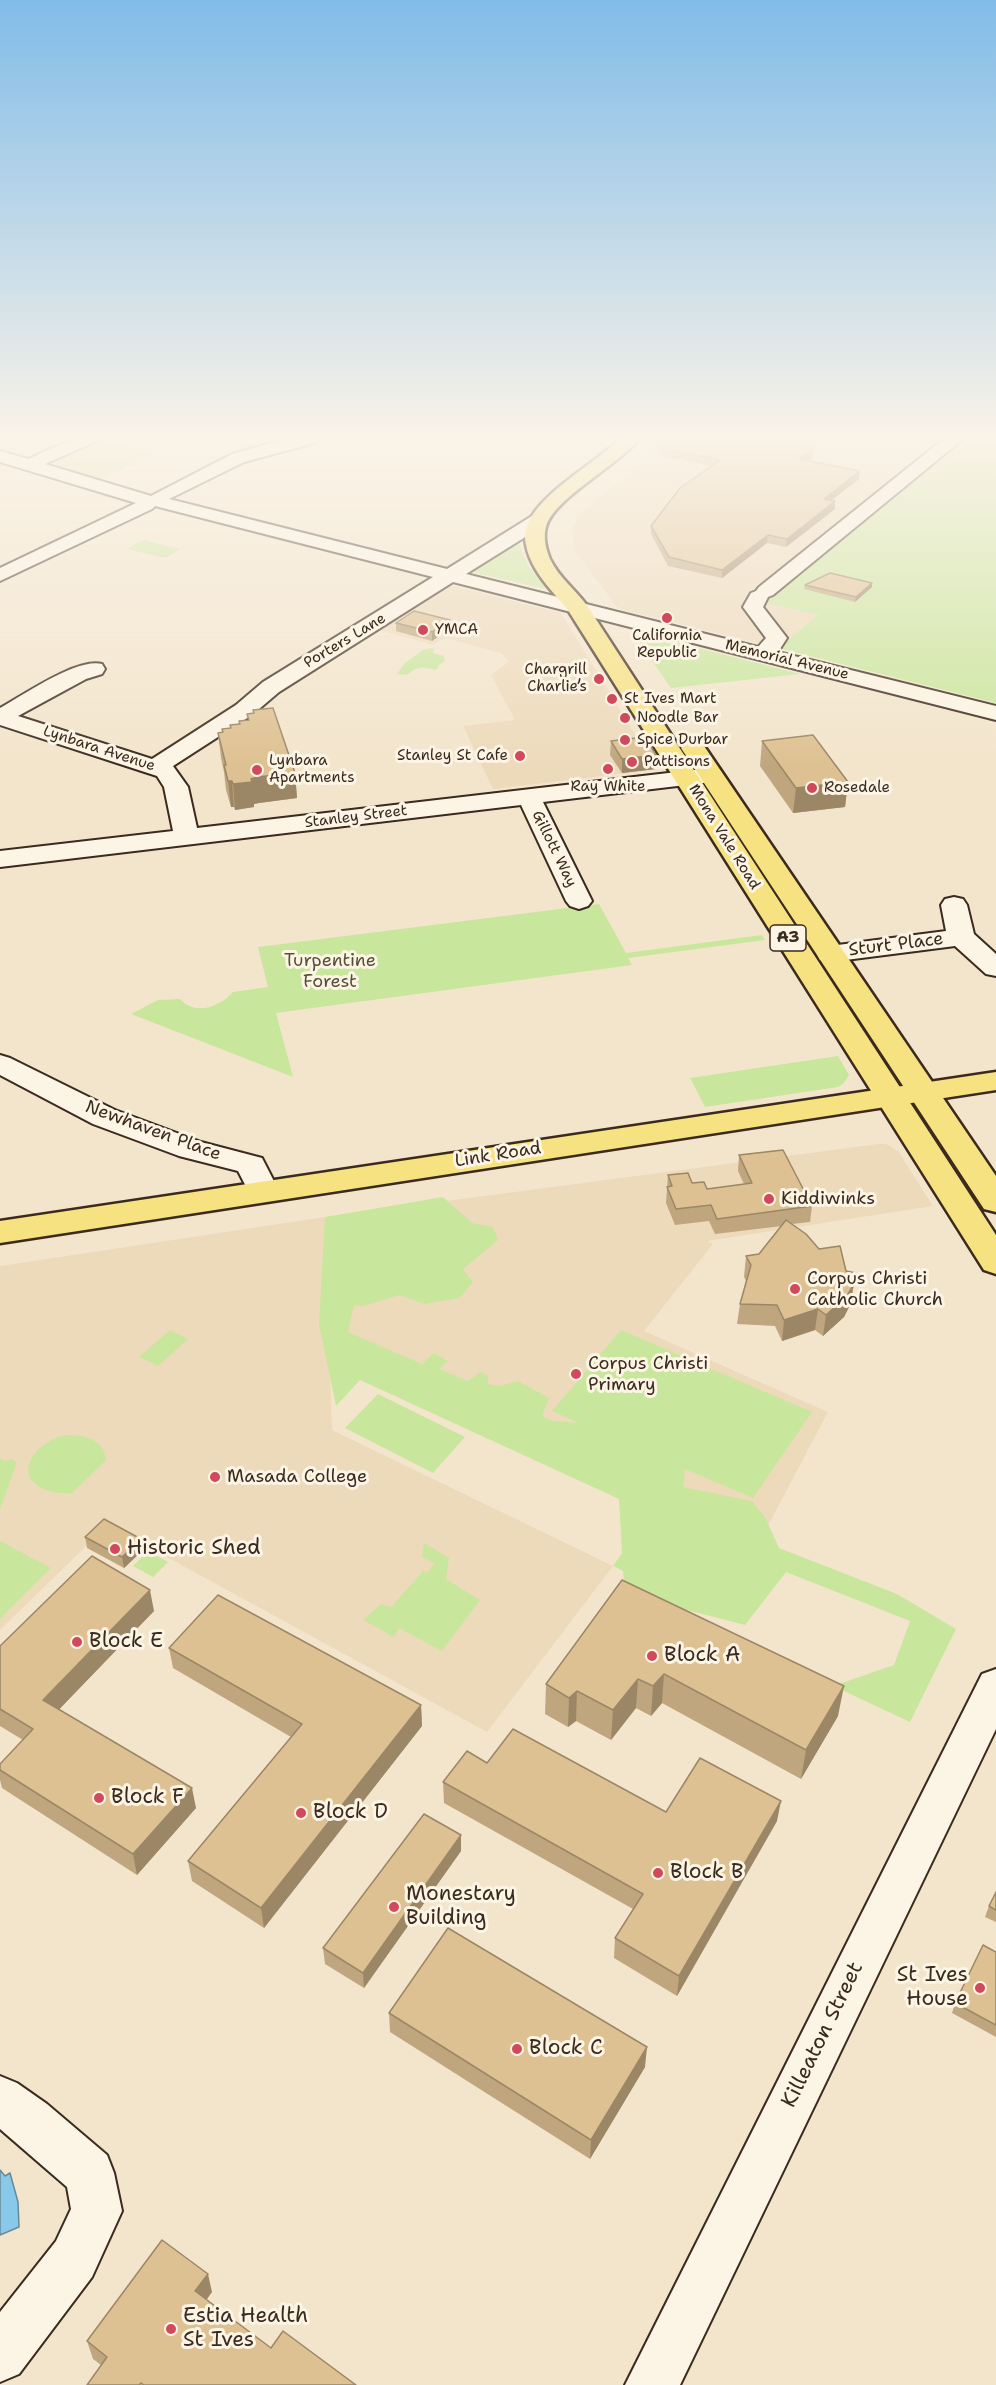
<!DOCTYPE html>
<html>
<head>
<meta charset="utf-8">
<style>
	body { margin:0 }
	canvas { display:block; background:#f3e5cc }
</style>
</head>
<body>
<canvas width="996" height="2385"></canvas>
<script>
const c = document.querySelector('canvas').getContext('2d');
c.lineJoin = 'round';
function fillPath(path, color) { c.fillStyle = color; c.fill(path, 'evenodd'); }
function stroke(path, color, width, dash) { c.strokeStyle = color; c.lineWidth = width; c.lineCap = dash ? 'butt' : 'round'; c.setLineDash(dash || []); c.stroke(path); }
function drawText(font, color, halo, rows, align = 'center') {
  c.font = font + ' "Shantell Sans",sans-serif'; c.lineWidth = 6; c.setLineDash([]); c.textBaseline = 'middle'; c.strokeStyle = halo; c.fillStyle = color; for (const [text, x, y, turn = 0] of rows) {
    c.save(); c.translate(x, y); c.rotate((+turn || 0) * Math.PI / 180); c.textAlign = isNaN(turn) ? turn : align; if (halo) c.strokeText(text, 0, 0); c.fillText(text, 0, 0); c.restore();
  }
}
const built = new Path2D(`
	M669,434H934L959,444L759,601L818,615L778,648L623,610L617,607L575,551L573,527L578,516L651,454Z
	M449,585L561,613L655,767L645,771L493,789L463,726L515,720L491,675L509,662L501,653L445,638L434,645L379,630Z
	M878,1144H886L898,1151L933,1206L707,1241L713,1244L644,1331L828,1412L762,1537L329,1336L332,1430L613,1566L487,1732L108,1525L0,1630V1266L325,1217Z`);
const green = new Path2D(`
	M100,439L151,455L100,479L52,463L53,460Z
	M996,439V703L778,648L818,615L759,601L959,444Z
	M143,540L181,549L165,558L127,549Z
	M516,544H519L528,565L546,589L472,572Z
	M639,633L800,674L671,688L634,635Z
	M431,648L434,649L433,653L444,656L445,661L437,666L439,667L435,670C422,666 416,667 407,675L397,674L405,663L423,650Z
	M599,904L626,953L762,935L765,940L628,958L632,965L276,1013L293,1077L131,1014L158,1000L180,999C195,1016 220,1007 233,992L268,987L258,947Z
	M838,1056L849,1075L843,1084L838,1087L705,1107L690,1078Z
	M443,1197L472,1223L493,1227L498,1240L463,1269L473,1282L460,1298L424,1304L400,1295L363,1306L354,1305L348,1332L422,1364L434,1353L448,1361L439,1369L468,1381L481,1372L488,1376V1384L500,1386L518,1381L549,1398L542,1416L553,1421L579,1423L552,1411L621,1330L812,1412L753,1498L685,1469L683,1487L752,1501L766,1519L779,1548L897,1594L956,1629L910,1722L833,1686L894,1665L910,1621L786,1572L745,1625L625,1594L623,1571L613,1566L622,1553L619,1499L360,1380L336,1406L319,1324L325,1217Z
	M170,1330L188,1339L158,1366L139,1357Z
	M378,1394L465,1437L433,1473L345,1428Z
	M64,1435C84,1435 103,1438 106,1460L72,1493C16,1496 15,1451 64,1435Z
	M0,1458L5,1461L12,1459L17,1463L0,1509Z
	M0,1541L51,1568L0,1619Z
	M424,1543L449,1558L446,1579L480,1600L442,1651L399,1628L394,1637L363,1620L381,1604L391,1607L424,1570L426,1573L435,1564L422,1557Z
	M148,1551L168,1562L153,1577L133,1566Z`);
const water = new Path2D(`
	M0,2170L5,2176L10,2173L18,2202L19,2227L0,2235Z`);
const minor = new Path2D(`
	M84,434H106L104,438L45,464L151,496L232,454L303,434H326L324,438L307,445L244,462L169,499L447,569L532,516H546L548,520L546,524L466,574L758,647L766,638L743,607L751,593L756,591L759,587L950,434H969L773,595L768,597L763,607L787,638L778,652L996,706V720L453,582L279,692L252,715L173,766L188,787L197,828L711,768L719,770L723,775L719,780L711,782L543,802L592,901L588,906L579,909L570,906L566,901L521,805L0,867V851L173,831L164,787L157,776L0,725V708C24,695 76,658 102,664L105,669L102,674L86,679L18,716L152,759L236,705L263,682L433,577L155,506L152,509L0,581V568L136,503L0,462V451L28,459Z
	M954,897L963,899L967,905L974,934L996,954V976L986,974L955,946L830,962L820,960L817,954L820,948L830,946L946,931L941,905L945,899Z
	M0,1055L10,1058L115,1110L201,1142L262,1158L279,1191L274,1198L263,1201L252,1198L238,1171L179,1156L93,1124L0,1075Z
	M996,1669V1729L680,2385H625L982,1674Z
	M0,2076L17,2083L47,2104L107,2155L114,2173L122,2211L92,2277L19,2374L0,2382V2312L56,2241L71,2209L67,2187L0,2129Z`);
const major = new Path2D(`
	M996,1072V1090L0,1243V1221Z`);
const highway = new Path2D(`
	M625,434H643C622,464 554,497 546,527C543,538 546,549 550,559C559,578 576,590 588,607L996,1235V1274L984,1270L568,610C555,594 538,578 530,558C526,548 523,536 527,526C539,492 599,462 625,434Z
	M693,741L702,743L996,1176V1212L984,1209L681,748L684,743Z`);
const wall = new Path2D(`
	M664,434H823L822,441L811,449H813V457L807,461L859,479L831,500L835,501V509L786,547L767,543L722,578L668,566L651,534V526L712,466L663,456L660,454V451L657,450V443Z
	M805,585L872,587L855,602L804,589Z
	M450,620V628L432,641L396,631V623Z
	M253,710L295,773L297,798L259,803L254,804V807L235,810L234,807H231L226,790L224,772L221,758L218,733L223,732L222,729L230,728V725L239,724V721L248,720L247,714L253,713Z
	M611,741L656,755V769L622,773L610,755Z
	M762,741L848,782L845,807L793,813L760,766Z
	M739,1155L812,1206L810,1222L792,1224L819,1249L846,1271L856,1273L850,1305L844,1317L823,1336L815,1330L782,1341L775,1326L737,1324L740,1304L746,1281L744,1277L746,1256L759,1254L782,1226L715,1234L709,1221L675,1225L666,1203L668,1175L692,1183L707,1189L744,1184L738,1171Z
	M85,1537L141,1539L143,1550L124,1568L87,1548Z
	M622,1580L838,1716L801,1779L662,1703L651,1716L636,1708L611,1740L576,1721L568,1727L545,1714L546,1684Z
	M154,1611L59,1709L196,1808L137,1875L2,1788L0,1780V1764L23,1740L0,1726V1646Z
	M169,1648L421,1705L422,1726L264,1928L192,1881L188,1861L291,1737L173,1668Z
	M487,1763L666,1812L777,1821L677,1996L614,1958L615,1938L633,1909L444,1803L443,1782Z
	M461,1835V1851L364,1988L325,1964L323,1948Z
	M996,1892V1922L985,1917L989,1906Z
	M996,1952V2037L952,2013L955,2003Z
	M389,2013L645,2067L590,2159L390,2032Z
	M212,2292L206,2299L271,2348L356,2385H87L101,2365L93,2359L87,2341Z`);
const shadedWall = new Path2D(`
	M822,434H823L822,441L802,455L803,447Z
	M813,449V457L798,467L799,459Z
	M860,471L859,479L823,507L824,499Z
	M835,501V509L786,547L787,539Z
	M768,535L767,543L722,578V570Z
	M872,583V587L855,602L856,597Z
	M450,620V628L432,641V632Z
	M656,755V769L622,773V759Z
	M295,773L297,798L259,803L254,804V807L235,810L233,784L257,777Z
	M228,781H232L234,807H231Z
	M848,782L845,807L793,813L796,788Z
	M856,1273L850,1305L844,1317L823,1336L826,1315Z
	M818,1309L815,1330L782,1341L784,1320Z
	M141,1539L143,1550L124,1568L122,1557Z
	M150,1590L154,1611L48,1721L43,1700Z
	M664,1674L662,1703L651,1716L653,1686Z
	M638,1679L636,1708L611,1740L613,1710Z
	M844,1686L838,1716L801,1779L806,1750Z
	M577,1691L576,1721L568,1727L569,1698Z
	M421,1705L422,1726L264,1928L261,1908Z
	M192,1788L196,1808L137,1875L133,1854Z
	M781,1801L777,1821L677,1996L679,1976Z
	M461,1835V1851L364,1988L363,1973Z
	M647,2047L645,2067L590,2159L591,2140Z
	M208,2274L212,2292L200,2309L195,2291Z`);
const building = new Path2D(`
	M664,434H822L803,447L813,449L799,459L860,471L824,499L835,501L787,539L768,535L722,570L669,557L651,526L680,488L720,460L663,448L660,447L664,444L657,443Z
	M830,573L872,583L856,597L805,585Z
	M414,611L450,620L432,632L396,623Z
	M273,708L295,773L257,777L251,779L252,782L233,784L232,781H228L224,765H226L218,733L223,732L222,729L231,728L230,725L240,724L239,721L249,720L247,714L254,713L253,710Z
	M813,735L848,782L796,788L762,741Z
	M645,737L656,755L622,759L611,741Z
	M783,1150L812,1206L717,1219L711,1205L676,1209L667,1187L672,1186L668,1175L688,1173L692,1183L704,1182L707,1189L752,1183L739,1155Z
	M786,1220L806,1234L819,1249L840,1246L846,1271L856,1273L853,1285L847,1296L826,1315L818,1309L784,1320L777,1305L740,1304L751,1265L746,1256L759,1254Z
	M104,1519L141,1539L122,1557L85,1537Z
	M92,1556L150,1590L43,1700L192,1788L133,1854L0,1770V1764L33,1729L0,1709V1646Z
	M622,1580L844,1686L806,1750L664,1674L653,1686L638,1679L613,1710L577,1691L569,1698L546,1684Z
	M218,1595L421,1705L261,1908L188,1861L302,1724L169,1648Z
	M513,1729L666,1812L700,1758L781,1801L679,1976L615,1938L643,1894L443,1782L467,1751L487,1763Z
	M424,1814L461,1835L363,1973L323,1948Z
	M996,1892V1910L989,1906Z
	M448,1928L647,2047L591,2140L389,2013Z
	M983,1945L996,1952V2025L955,2003Z
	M162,2240L208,2274L195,2291L271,2348L283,2331L356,2385H144L141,2383L139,2385H87L107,2357L87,2341Z`);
const markers = [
	[667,618,6,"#d1495b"],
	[423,630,6,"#d1495b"],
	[599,679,6,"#d1495b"],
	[612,699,6,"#d1495b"],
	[625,718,6,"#d1495b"],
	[625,740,6,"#d1495b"],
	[520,756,6,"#d1495b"],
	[632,762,6,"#d1495b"],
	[608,769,6,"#d1495b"],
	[257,770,6,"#d1495b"],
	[812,788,6,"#d1495b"],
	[769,1199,6,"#d1495b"],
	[795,1289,6,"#d1495b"],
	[576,1374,6,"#d1495b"],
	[215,1477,6,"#d1495b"],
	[115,1549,6,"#d1495b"],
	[77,1642,6,"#d1495b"],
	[652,1656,6,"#d1495b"],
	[99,1798,6,"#d1495b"],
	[301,1813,6,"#d1495b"],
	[658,1873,6,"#d1495b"],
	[394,1907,6,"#d1495b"],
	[980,1988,6,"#d1495b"],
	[517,2049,6,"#d1495b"],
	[171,2329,6,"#d1495b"]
];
const farPoinames = [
	["YMCA",435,630],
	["California",667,636,"center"],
	["Republic",667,653,"center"],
	["Chargrill",587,670,"right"],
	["Charlie’s",587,687,"right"],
	["St Ives Mart",624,699],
	["Noodle Bar",637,718],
	["Spice Durbar",637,740],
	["Stanley St Cafe",508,756,"right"],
	["Lynbara",269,761],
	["Apartments",269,778],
	["Pattisons",644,762],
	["Ray White",608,787,"center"],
	["Rosedale",824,788]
];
const farStreetnames = [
	["Porters Lane",345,641,-31],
	["Memorial Avenue",787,660,14],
	["Lynbara Avenue",99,749,18],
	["Stanley Street",356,817,-7],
	["Mona Vale Road",724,837,58],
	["Gillott Way",554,849,64]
];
const shields = [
	[788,938,36]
];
const shieldNames = [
	["A3",788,938]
];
const streetNames = [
	["Sturt Place",896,945,-7],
	["Newhaven Place",153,1131,20],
	["Link Road",498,1155,-9]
];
const parkNames = [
	["Turpentine",330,961],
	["Forest",330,982]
];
const poiNames = [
	["Kiddiwinks",781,1199],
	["Corpus Christi",807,1279],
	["Catholic Church",807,1300],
	["Corpus Christi",588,1364],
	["Primary",588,1385],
	["Masada College",227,1477]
];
const nearPoinames = [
	["Historic Shed",127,1549],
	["Block E",89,1642],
	["Block A",664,1656],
	["Block F",111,1798],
	["Block D",313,1813],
	["Block B",670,1873],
	["Monestary",406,1895],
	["Building",406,1919],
	["St Ives",968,1976,"right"],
	["House",968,2000,"right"],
	["Block C",529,2049],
	["Estia Health",183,2317],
	["St Ives",183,2341]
];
const nearStreetnames = [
	["Killeaton Street",823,2035,-64]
];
fillPath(built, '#eddabb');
fillPath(green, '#c9e69d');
fillPath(water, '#88c9e9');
stroke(water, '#698998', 1.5);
stroke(minor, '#3b2a1e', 4);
stroke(major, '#3b2a1e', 5);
stroke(highway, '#3b2a1e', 5);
fillPath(minor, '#fcf5e5');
fillPath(major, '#f7e281');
fillPath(highway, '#f7e281');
fillPath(wall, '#bfa67e');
fillPath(shadedWall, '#9b8766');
fillPath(building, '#dec192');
stroke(building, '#9b8766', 1.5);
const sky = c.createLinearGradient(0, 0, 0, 768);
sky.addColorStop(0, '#81bce8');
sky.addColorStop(0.57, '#faf3e8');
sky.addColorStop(1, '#faf3e800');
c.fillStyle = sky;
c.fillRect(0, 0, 996, 768);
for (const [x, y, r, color] of markers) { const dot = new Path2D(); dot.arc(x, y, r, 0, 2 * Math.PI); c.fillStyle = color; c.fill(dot); stroke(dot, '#fcf5e5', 2); }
drawText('15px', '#3b2a1e', '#fcf5e5', farPoinames, 'left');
drawText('15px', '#3b2a1e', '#fcf5e5', farStreetnames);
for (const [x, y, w] of shields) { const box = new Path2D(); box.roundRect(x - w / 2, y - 13, w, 26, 4.5); c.fillStyle = '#fcf5e5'; c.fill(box); stroke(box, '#3b2a1e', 1.5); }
drawText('bold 16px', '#3b2a1e', null, shieldNames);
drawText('18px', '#3b2a1e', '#fcf5e5', streetNames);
drawText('18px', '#575037', '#fcf5e5', parkNames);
drawText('18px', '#3b2a1e', '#fcf5e5', poiNames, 'left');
drawText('21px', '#3b2a1e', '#fcf5e5', nearPoinames, 'left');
drawText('21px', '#3b2a1e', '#fcf5e5', nearStreetnames);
</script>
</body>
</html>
